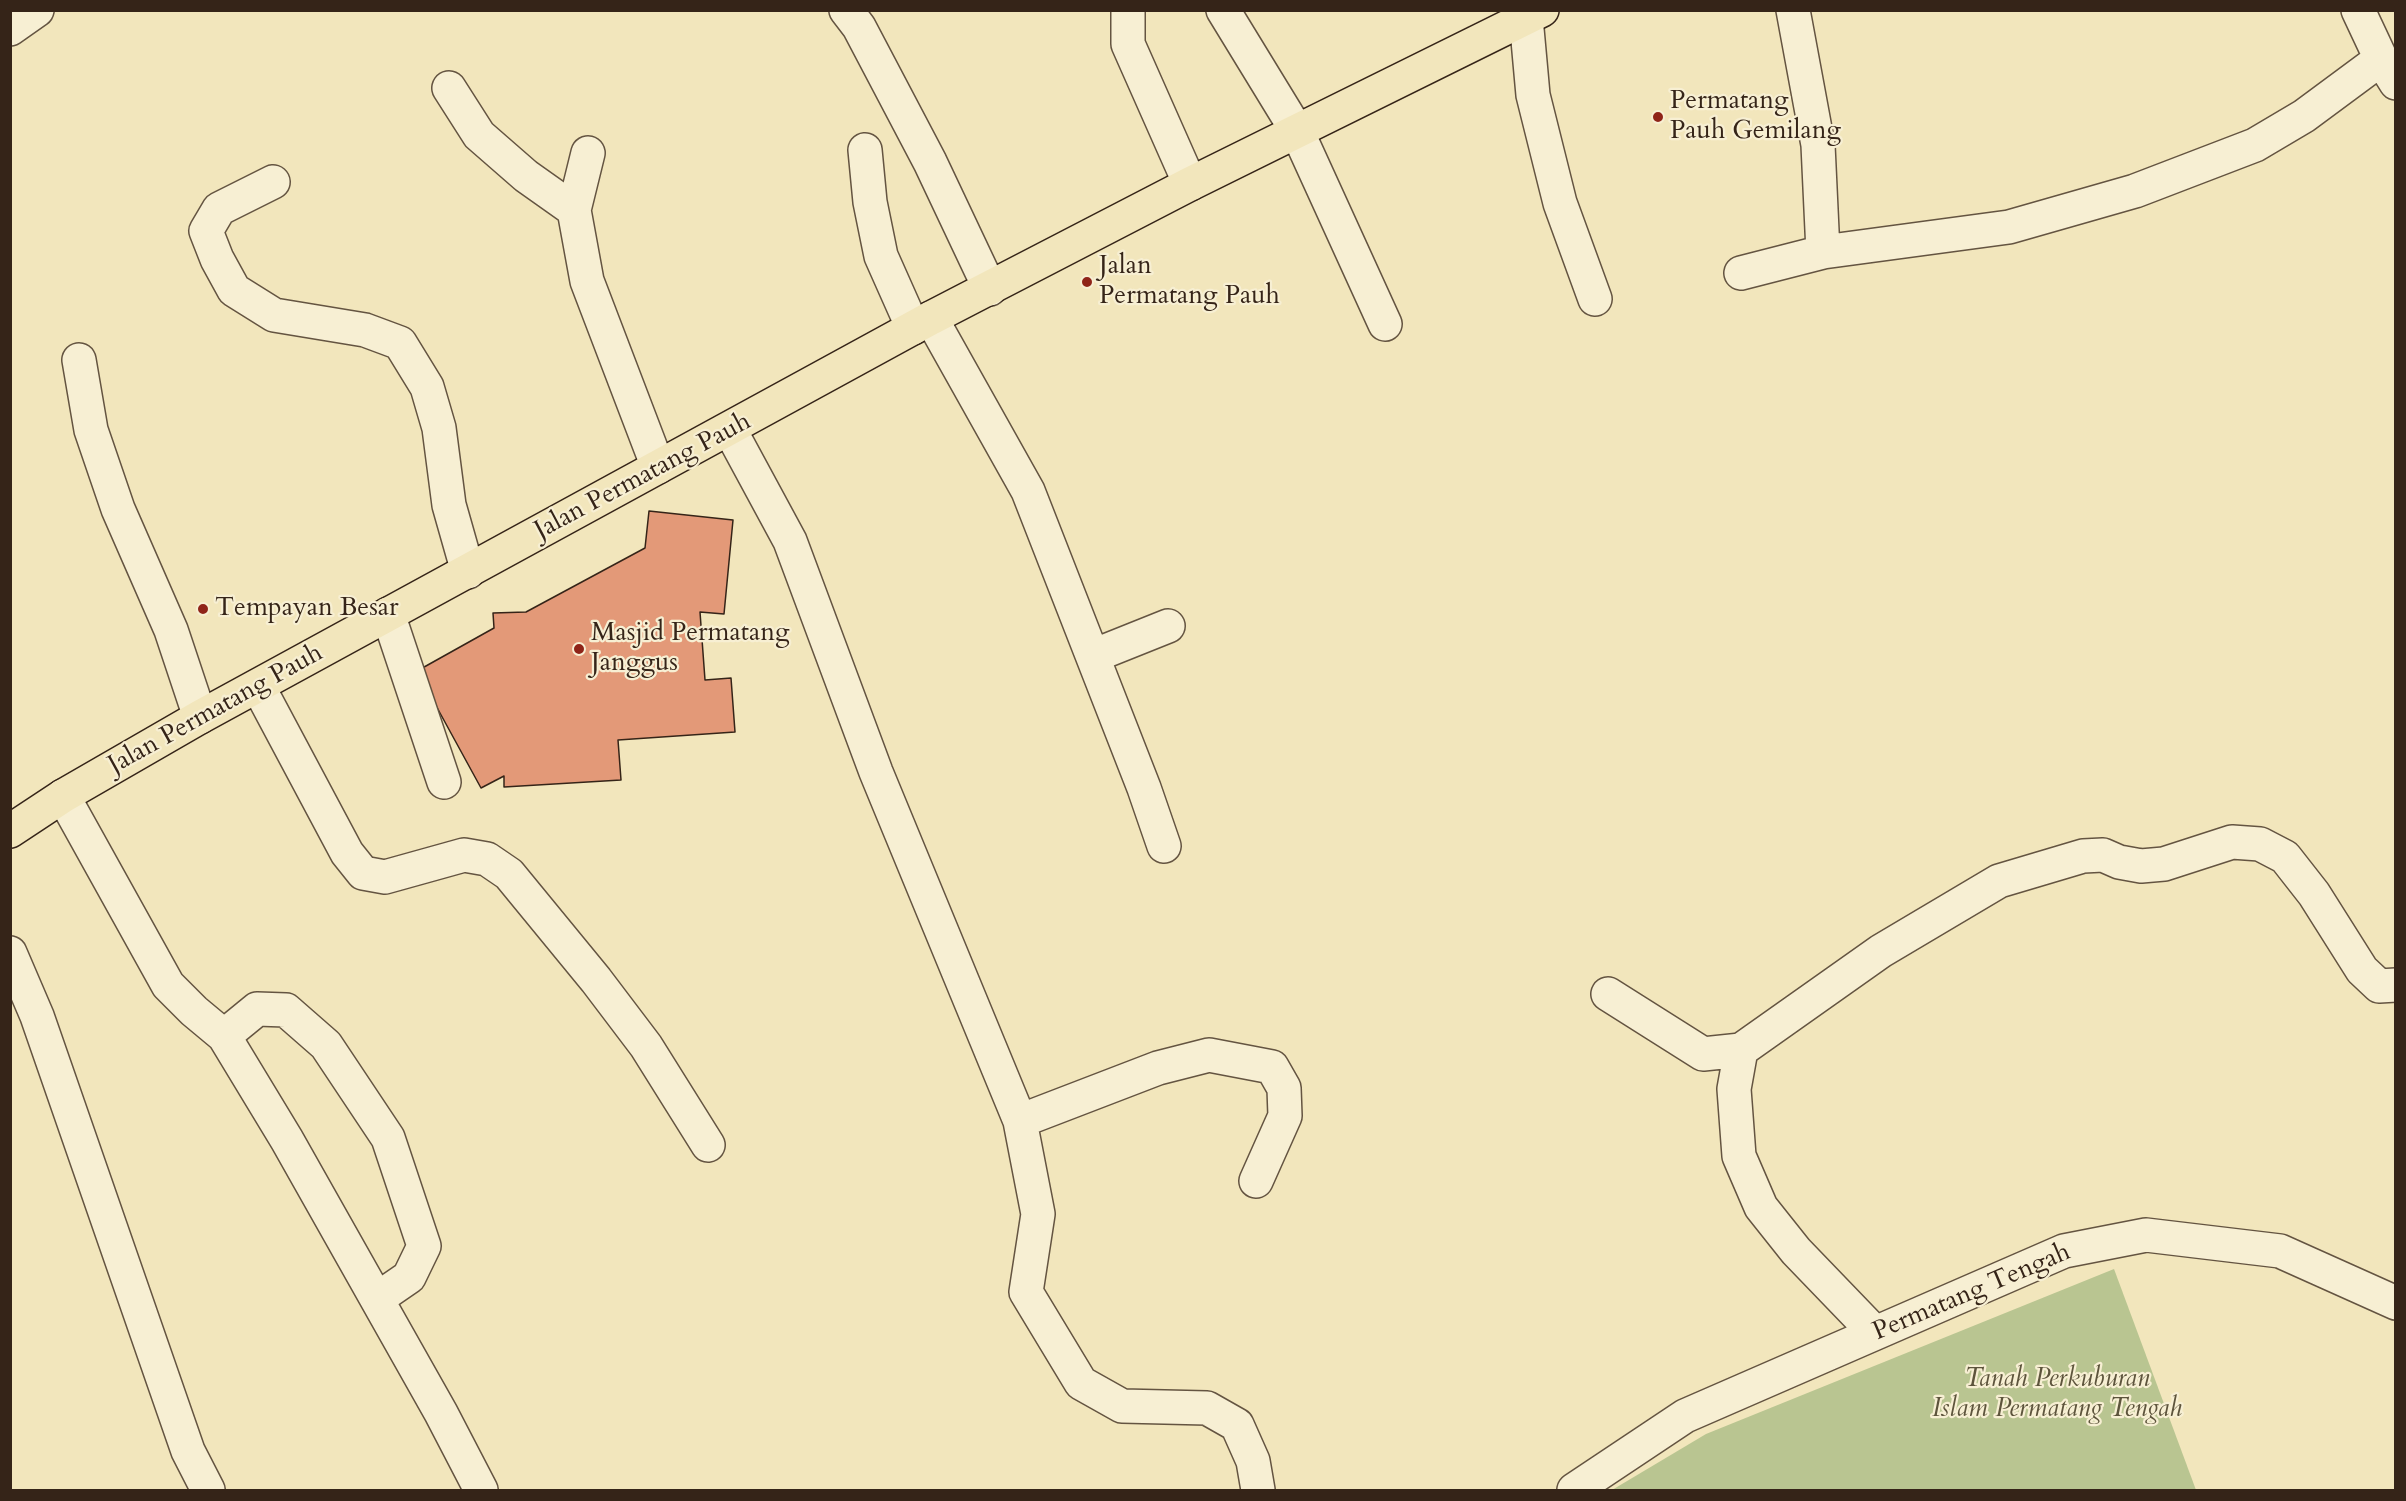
<!DOCTYPE html>
<html>
<head>
<meta charset="utf-8">
<style>
	body { margin:0 }
	#map { position:relative; width:2406px; height:1501px; overflow:hidden; background:#f2e6bc; font-family:Cardo,serif }
	canvas { display:block }
	.frame { position:absolute; inset:0; border:12px solid #352418; pointer-events:none }
</style>
</head>
<body>
<div id="map">
<canvas width="2406" height="1501"></canvas>
<div class="frame"></div>
</div>
<script>
const c = document.querySelector('canvas').getContext('2d');
c.lineJoin = 'round';
function fillPath(path, color) { c.fillStyle = color; c.fill(path, 'evenodd'); }
function stroke(path, color, width, dash) { c.strokeStyle = color; c.lineWidth = width; c.lineCap = dash ? 'butt' : 'round'; c.setLineDash(dash || []); c.stroke(path); }
function drawText(font, color, halo, rows, align = 'center') {
  c.font = font + ' Cardo,serif'; c.lineWidth = 4.5; c.setLineDash([]); c.textBaseline = 'middle'; c.strokeStyle = halo; c.fillStyle = color; for (const [text, x, y, turn = 0] of rows) {
    c.save(); c.translate(x, y); c.rotate((+turn || 0) * Math.PI / 180); c.textAlign = isNaN(turn) ? turn : align; if (halo) c.strokeText(text, 0, 0); c.fillText(text, 0, 0); c.restore();
  }
}
const green = new Path2D(`
	M2114,1269L2196,1490H1612L1706,1434Z`);
const building = new Path2D(`
	M649,511L733,520L724,614L700,612L705,680L731,678L735,732L618,740L621,780L504,787V776L481,788L417,671L494,628L493,613L526,612L645,548Z`);
const minor = new Path2D(`
	M846,10L859,27L930,162L990,289
	M1128,10V44L1190,184
	M1223,10L1297,131L1385,324
	M1522,10L1526,18L1533,95L1560,203L1595,299
	M1793,10L1818,145L1823,252
	M2358,10L2381,59L2396,83
	M10,29L37,10
	M449,88L479,135L526,176L574,210L587,281L658,467
	M865,150L870,202L881,256L913,328
	M273,182L219,209L206,231L217,259L234,290L274,315L365,330L400,343L427,387L439,428L449,505L468,572
	M574,210L588,153
	M1741,273L1823,252L2009,227L2135,191L2255,145L2304,116L2381,59
	M931,318L1028,491L1144,788L1164,846
	M79,360L91,430L118,509L171,630L200,717
	M730,430L790,541L876,772L1020,1121L1038,1214L1026,1292L1081,1383L1122,1406L1207,1408L1237,1425L1253,1461L1258,1490
	M388,614L444,782
	M1093,656L1168,626
	M258,686L347,853L363,873L385,877L464,855L487,859L509,874L596,980L646,1046L708,1145
	M63,796L168,985L194,1011L224,1036L287,1140L441,1413L481,1490
	M10,953L37,1016L188,1451L208,1490
	M1608,994L1703,1054L1741,1050L1881,951L1999,881L2083,856L2103,855L2119,862L2141,866L2164,864L2232,842L2260,844L2285,857L2314,894L2362,970L2379,986L2396,985
	M224,1036L257,1009L286,1010L326,1045L388,1138L424,1246L409,1277L377,1299
	M1741,1050L1734,1089L1739,1156L1761,1207L1796,1251L1875,1333
	M1020,1121L1158,1068L1209,1055L1272,1067L1284,1088L1285,1116L1256,1181
	M1574,1490L1685,1416L2064,1251L2146,1235L2280,1251L2396,1303`);
const major = new Path2D(`
	M10,831L63,796L200,717L931,318L1190,184L1542,10`);
const markers = [
	[1658,117,6,"#8f2418"],
	[1087,282,6,"#8f2418"],
	[203,609,6,"#8f2418"],
	[579,649,6,"#8f2418"]
];
const poiNames = [
	["Permatang",1670,102],
	["Pauh Gemilang",1670,132],
	["Jalan",1099,267],
	["Permatang Pauh",1099,297],
	["Tempayan Besar",215,609],
	["Masjid Permatang",591,634],
	["Janggus",591,664]
];
const streetNames = [
	["Jalan Permatang Pauh",643,477,-28],
	["Jalan Permatang Pauh",216,710,-29],
	["Permatang Tengah",1972,1293,-23]
];
const parkNames = [
	["Tanah Perkuburan",2057,1380],
	["Islam Permatang Tengah",2057,1410]
];
fillPath(green, '#b9c591');
fillPath(building, '#e39978');
stroke(building, '#352418', 1.5);
stroke(minor, '#645441', 36);
stroke(major, '#352418', 36);
stroke(minor, '#f7efd3', 33);
stroke(major, '#f2e6bc', 33);
for (const [x, y, r, color] of markers) { const dot = new Path2D(); dot.arc(x, y, r, 0, 2 * Math.PI); c.fillStyle = color; c.fill(dot); stroke(dot, '#f7efd3', 2); }
drawText('26px', '#352418', '#f7efd3', poiNames, 'left');
drawText('26px', '#352418', '#f7efd3', streetNames);
drawText('italic 26px', '#5d543c', '#f7efd3', parkNames);
</script>
</body>
</html>
